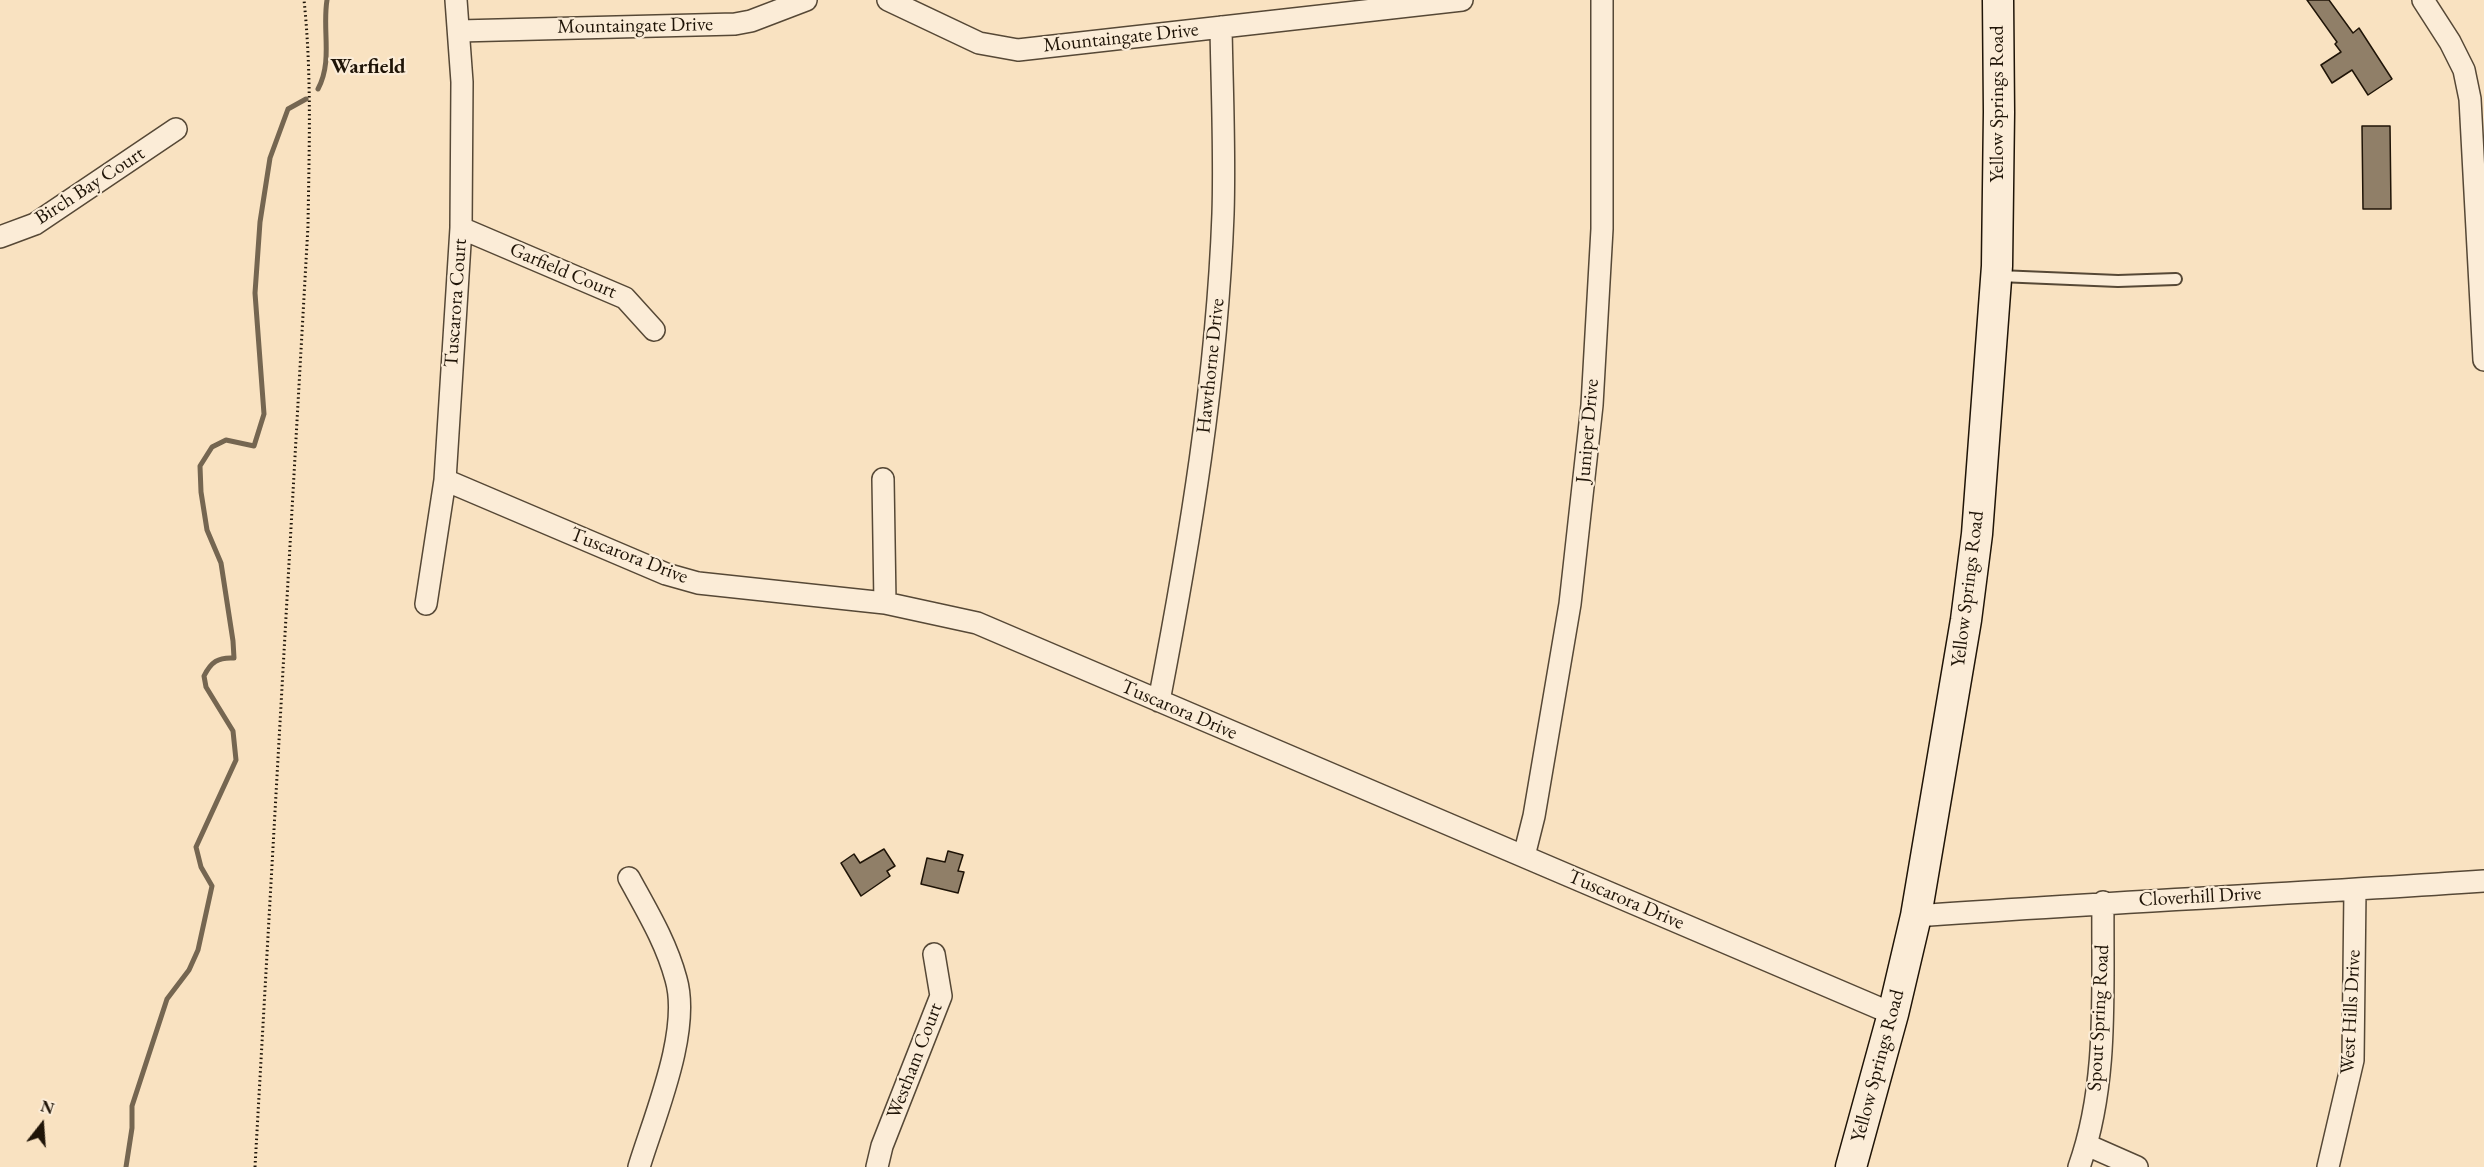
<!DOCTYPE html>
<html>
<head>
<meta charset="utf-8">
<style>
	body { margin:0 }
	#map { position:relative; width:2484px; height:1167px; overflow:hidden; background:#f9e2c1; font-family:"EB Garamond",serif }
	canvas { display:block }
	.north { position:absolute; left:12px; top:1095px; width:60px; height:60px; -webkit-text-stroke:4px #fbecd7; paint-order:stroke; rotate:17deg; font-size:16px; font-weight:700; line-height:24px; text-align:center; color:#1f1407 }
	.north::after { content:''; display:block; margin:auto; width:21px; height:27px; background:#1f1407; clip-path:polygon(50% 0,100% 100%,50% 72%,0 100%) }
</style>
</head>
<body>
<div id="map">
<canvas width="2484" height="1167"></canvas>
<div class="north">N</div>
</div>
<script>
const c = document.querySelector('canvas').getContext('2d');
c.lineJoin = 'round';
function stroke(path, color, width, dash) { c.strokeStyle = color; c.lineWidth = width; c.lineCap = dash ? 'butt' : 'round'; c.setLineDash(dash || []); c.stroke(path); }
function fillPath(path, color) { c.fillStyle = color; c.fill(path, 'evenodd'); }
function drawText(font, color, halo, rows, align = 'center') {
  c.font = font + ' "EB Garamond",serif'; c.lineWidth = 4.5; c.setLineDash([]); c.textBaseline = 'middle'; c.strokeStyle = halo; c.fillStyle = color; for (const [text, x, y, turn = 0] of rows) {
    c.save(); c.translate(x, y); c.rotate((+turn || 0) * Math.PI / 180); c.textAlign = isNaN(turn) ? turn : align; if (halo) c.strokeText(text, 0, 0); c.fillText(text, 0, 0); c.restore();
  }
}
const stream = new Path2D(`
	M318,89C333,61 322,30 327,0
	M126,1167L132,1128V1106L167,999L189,970L198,950L212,886L201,867L196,847L236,760L233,731L206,687L204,676C211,662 218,657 234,658L233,641L221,563L207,530L201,492L200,466L212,447L226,440L254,446L264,414L255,293L260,222L270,158L288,109L306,99`);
const building = new Path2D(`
	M2307,0H2329L2353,33L2359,28L2392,79L2368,95L2352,70L2332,83L2321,65L2341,52L2335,44L2337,42Z
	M2362,126H2390L2391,209H2363Z
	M884,849L895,866L887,871L890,876L861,896L841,863L854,854L860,863Z
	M948,851L963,855L958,871L964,872L958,893L921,884L927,858L945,862Z`);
const path = new Path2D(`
	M255,1167L308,226C309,151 312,76 304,0`);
const lane = new Path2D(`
	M1999,276L2118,281L2176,279`);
const street = new Path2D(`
	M888,0L979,43L1018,50L1462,0
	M2423,0L2450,42L2464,70L2470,99L2484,360
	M459,31L735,24L751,21L806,0
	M461,228L625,298L654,330
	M0,237L35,224L176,129
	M883,479L885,603
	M445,480L666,574L698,583L885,603L977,623L1893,1014
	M426,604L445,480L461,228L462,82L456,0
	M1159,701C1190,540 1217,378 1223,214C1225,152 1222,89 1221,27
	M1524,856L1534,816L1570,604L1592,405L1602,229V0
	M629,878C647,911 666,942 676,979C691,1031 655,1115 639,1167
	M1916,916C2105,902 2295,894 2484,881
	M2087,1145L2137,1167
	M877,1167L882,1146L941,996L934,954
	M2079,1167C2109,1083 2102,990 2103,902
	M2328,1167L2353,1060L2355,890`);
const secondary = new Path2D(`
	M1851,1167L1893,1014L1916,916L1966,620L1977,534L1997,266L1999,112L1998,0`);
const streetNames = [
	["Mountaingate Drive",635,26,-1],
	["Mountaingate Drive",1121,38,-6],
	["Yellow Springs Road",1998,104,-90],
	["Birch Bay Court",90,186,-33],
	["Garfield Court",563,271,23],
	["Tuscarora Court",456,303,-86],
	["Hawthorne Drive",1211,366,-84],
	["Juniper Drive",1588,431,-85],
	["Tuscarora Drive",629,556,21],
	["Yellow Springs Road",1968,589,-83],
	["Tuscarora Drive",1179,710,23],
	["Cloverhill Drive",2200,897,-3],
	["Tuscarora Drive",1626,900,23],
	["West Hills Drive",2351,1012,-87],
	["Spout Spring Road",2099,1018,-87],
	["Westham Court",915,1061,-69],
	["Yellow Springs Road",1878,1066,-75]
];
const neighbourhoodNames = [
	["Warfield",368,67]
];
stroke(stream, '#756651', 5);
fillPath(building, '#907f68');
stroke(building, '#1f1407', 1.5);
stroke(lane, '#564836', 14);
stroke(street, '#564836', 24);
stroke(secondary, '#1f1407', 33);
stroke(path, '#1f1407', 3, [1.5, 3]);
stroke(lane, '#fbecd7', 10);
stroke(street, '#fbecd7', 21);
stroke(secondary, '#fbecd7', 30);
drawText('20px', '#1f1407', '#fbecd7', streetNames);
drawText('bold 21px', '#1f1407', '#fbecd7', neighbourhoodNames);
</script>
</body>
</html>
